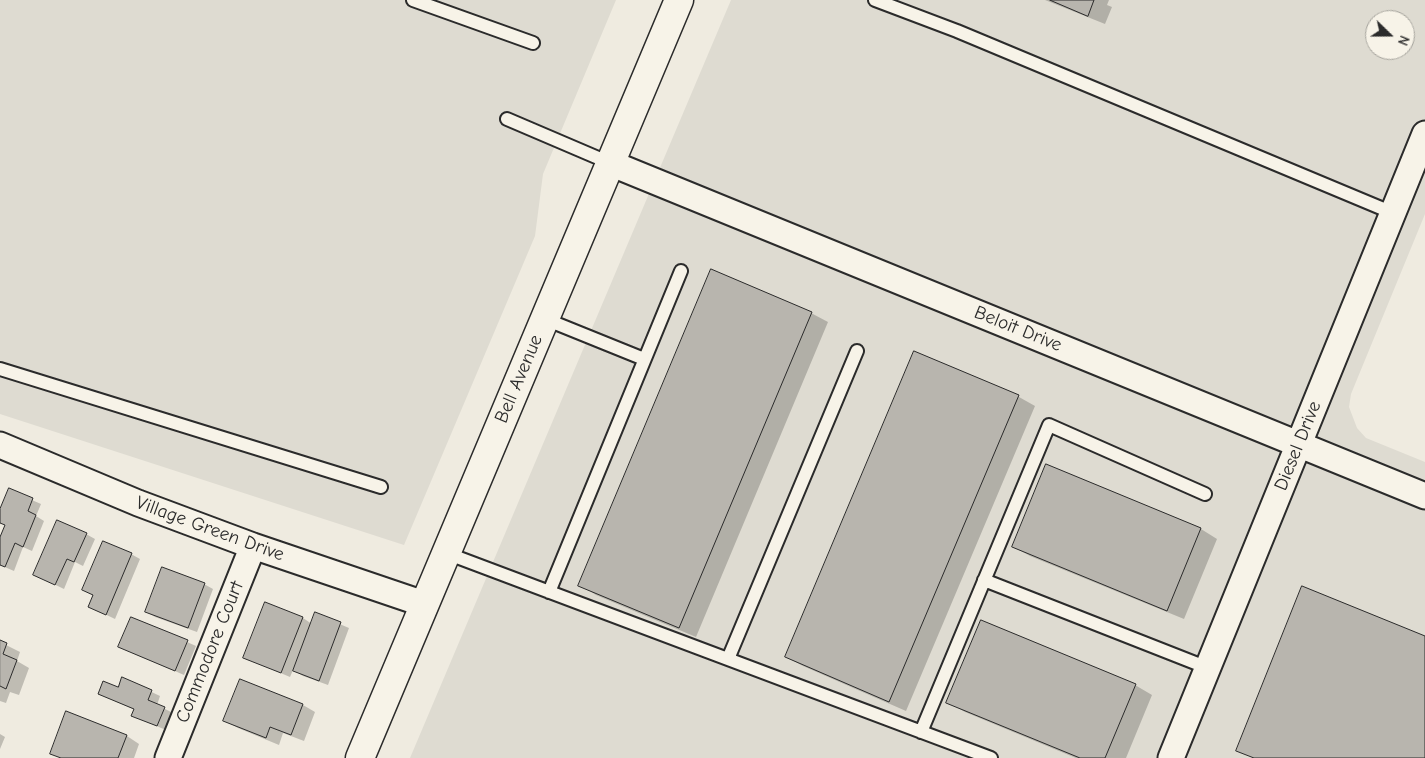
<!DOCTYPE html>
<html>
<head>
<meta charset="utf-8">
<style>
	body { margin:0 }
	#map { position:relative; width:1425px; height:758px; overflow:hidden; background:#efebe0; font-family:"Comic Neue",sans-serif }
	canvas { display:block }
	.north { position:absolute; left:1365px; top:10px; width:50px; height:50px; box-sizing:border-box; background:#f7f3e8; border:1px solid #a5a39c; border-radius:50%; rotate:112deg; font-size:14px; font-weight:700; line-height:20px; text-align:center; color:#2b2b2b }
	.north::after { content:''; display:block; margin:auto; width:18px; height:22px; background:#2b2b2b; clip-path:polygon(50% 0,100% 100%,50% 72%,0 100%) }
</style>
</head>
<body>
<div id="map">
<canvas width="1425" height="758"></canvas>
<div class="north">N</div>
</div>
<script>
const c = document.querySelector('canvas').getContext('2d');
c.lineJoin = 'round';
function fillPath(path, color) { c.fillStyle = color; c.fill(path, 'evenodd'); }
function stroke(path, color, width, dash) { c.strokeStyle = color; c.lineWidth = width; c.lineCap = dash ? 'butt' : 'round'; c.setLineDash(dash || []); c.stroke(path); }
function drawText(font, color, halo, rows, align = 'center') {
  c.font = font + ' "Comic Neue",sans-serif'; c.lineWidth = 4; c.setLineDash([]); c.textBaseline = 'middle'; c.strokeStyle = halo; c.fillStyle = color; for (const [text, x, y, turn = 0] of rows) {
    c.save(); c.translate(x, y); c.rotate((+turn || 0) * Math.PI / 180); c.textAlign = isNaN(turn) ? turn : align; if (halo) c.strokeText(text, 0, 0); c.fillText(text, 0, 0); c.restore();
  }
}
const built = new Path2D(`
	M0,0H616L543,174L535,236L404,545L0,414Z
	M731,0H1425V214L1351,394L1349,407L1357,428L1366,438L1425,462V758H410ZM1375,20H1405V50H1375Z`);
const shadow = new Path2D(`
	M1045,0H1109L1107,5L1112,7L1105,24Z
	M811,313L828,322L696,637L596,595L580,585Z
	M915,353L1019,397L1035,406L906,711L803,666L786,657Z
	M1047,466L1201,529L1217,539L1184,619L1030,556L1014,547Z
	M9,490L41,504L36,516L44,521L32,551L23,547L14,571L0,565V540L6,525L0,522V512Z
	M86,534L95,539L83,566L75,562L64,589L35,575Z
	M131,554L140,559L115,619L90,607L94,596L83,590Z
	M204,584L213,589L197,632L155,617L147,612Z
	M266,604L303,618L312,624L316,614L349,628L328,685L303,676L293,670L290,677L245,658Z
	M981,622L1135,685L1152,695L1126,758H1076L965,712L948,702Z
	M0,642L20,652L17,661L29,668L19,695L10,692L6,703L0,701Z
	M187,642L196,646L184,675L120,647Z
	M122,678L160,696L157,705L173,713L166,730L142,720L135,710L99,694L118,688Z
	M303,705L315,712L304,741L283,733L279,745L238,728L225,721Z
	M67,713L127,736L139,744L134,758H60L51,753Z
	M0,734L5,737L0,749Z`);
const building = new Path2D(`
	M1050,0H1094L1088,16Z
	M711,269L812,312L679,628L578,586Z
	M914,351L1019,395L889,702L785,657Z
	M1046,464L1201,528L1167,611L1012,547Z
	M9,488L33,498L28,511L36,515L23,547L15,543L5,567L0,565V537L5,525L0,523V509Z
	M57,520L87,533L74,562L67,559L55,585L33,575Z
	M103,541L132,553L106,615L88,607L93,595L82,590Z
	M162,567L205,583L188,628L145,612Z
	M1302,586L1425,636V758H1254L1236,751Z
	M265,602L303,617L281,673L243,658Z
	M315,612L341,622L319,681L293,671Z
	M131,617L188,640L175,671L118,647Z
	M981,620L1136,684L1105,758H1080L946,703Z
	M0,640L7,643L3,654L17,660L6,689L0,686Z
	M122,677L152,690L148,700L165,707L157,726L131,716L134,709L98,694L103,681L118,687Z
	M240,679L303,704L291,735L270,727L266,738L223,721Z
	M66,711L127,735L118,758H61L50,754Z`);
const lane = new Path2D(`
	M413,0L533,43
	M875,0L957,31L1393,213
	M507,119L610,163
	M545,319L644,359
	M0,369L381,487
	M446,553L991,758
	M984,580L1208,668
	M549,592L681,271
	M728,659L857,351
	M921,732L1049,425L1205,494`);
const street = new Path2D(`
	M610,163L1425,496
	M0,445L138,503L253,546L424,604
	M168,758L253,546
	M1171,758L1425,134`);
const secondary = new Path2D(`
	M360,758L679,0`);
const streetNames = [
	["Beloit Drive",1018,329,22],
	["Bell Avenue",519,379,-67],
	["Diesel Drive",1298,446,-68],
	["Village Green Drive",210,529,20],
	["Commodore Court",210,652,-68]
];
fillPath(built, '#dedbd1');
fillPath(shadow, '#0003');
fillPath(building, '#b8b5ae');
stroke(building, '#2b2b2b', 1);
stroke(lane, '#2b2b2b', 16);
stroke(street, '#2b2b2b', 29);
stroke(secondary, '#2b2b2b', 31);
stroke(lane, '#f7f3e8', 12);
stroke(street, '#f7f3e8', 25);
stroke(secondary, '#f7f3e8', 28);
drawText('19px', '#2b2b2b', '#f7f3e8', streetNames);
</script>
</body>
</html>
